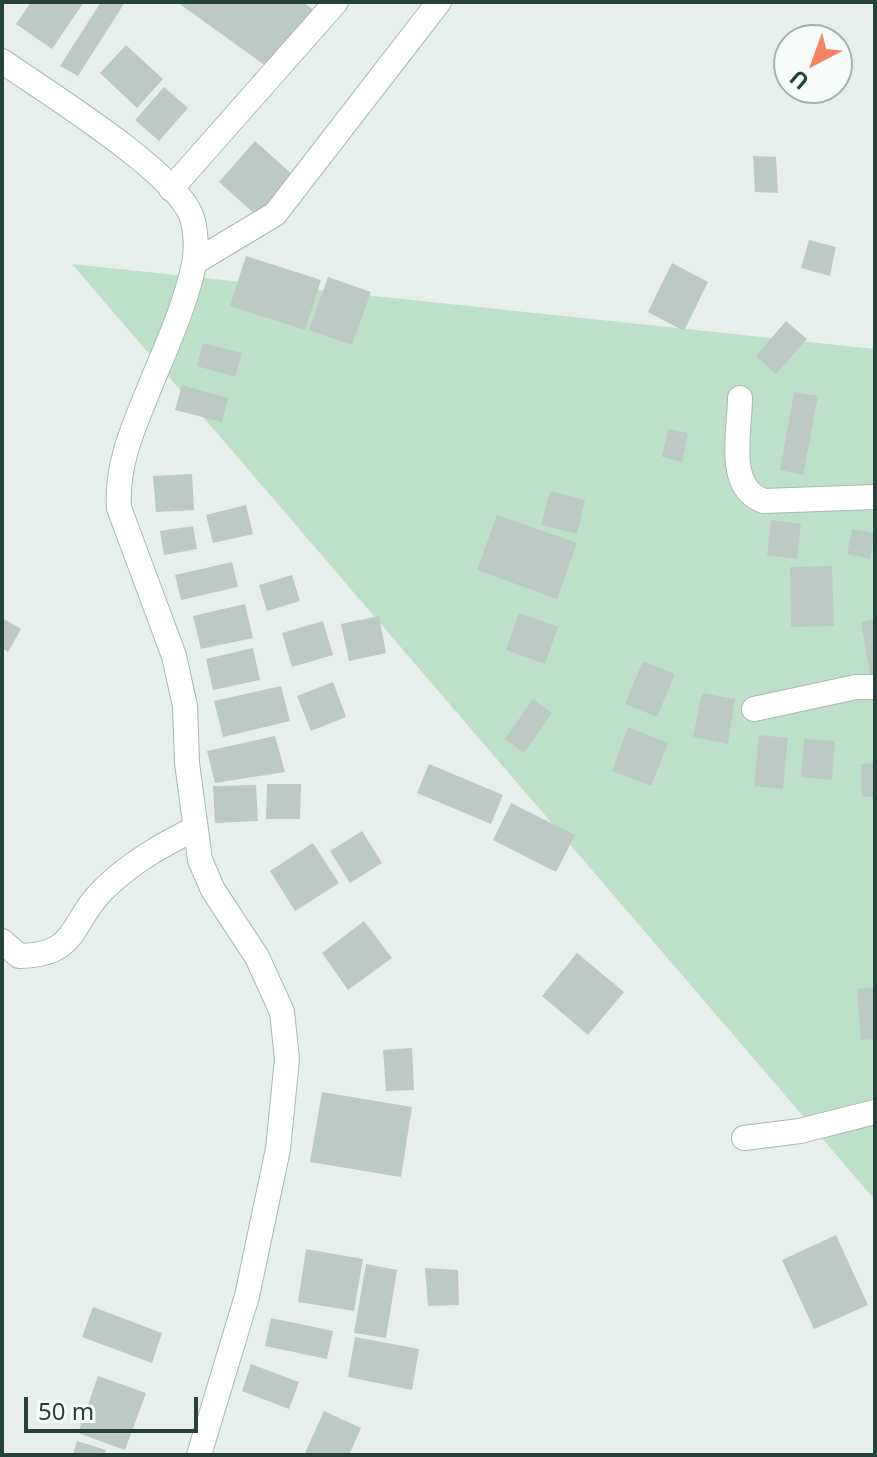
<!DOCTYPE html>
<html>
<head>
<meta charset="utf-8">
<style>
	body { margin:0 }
	#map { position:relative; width:877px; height:1457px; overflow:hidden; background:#e6efeb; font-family:"Noto Sans",sans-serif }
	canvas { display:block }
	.frame { position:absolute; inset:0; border:4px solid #24423a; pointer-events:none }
	.north { position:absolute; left:773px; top:24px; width:80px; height:80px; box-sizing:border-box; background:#f7fbf9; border:2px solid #a3b1ad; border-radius:50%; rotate:221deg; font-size:22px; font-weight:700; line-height:32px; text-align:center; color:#24423a }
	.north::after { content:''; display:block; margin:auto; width:28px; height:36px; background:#f4845f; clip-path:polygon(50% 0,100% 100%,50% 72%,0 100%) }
	.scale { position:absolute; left:24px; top:1397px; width:174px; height:36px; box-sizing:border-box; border:4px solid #24423a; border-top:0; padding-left:10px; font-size:24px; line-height:28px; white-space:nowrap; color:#24423a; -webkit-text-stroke:6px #f7fbf9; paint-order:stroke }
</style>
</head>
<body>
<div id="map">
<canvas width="877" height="1457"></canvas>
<div class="frame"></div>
<div class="north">U</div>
<div class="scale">50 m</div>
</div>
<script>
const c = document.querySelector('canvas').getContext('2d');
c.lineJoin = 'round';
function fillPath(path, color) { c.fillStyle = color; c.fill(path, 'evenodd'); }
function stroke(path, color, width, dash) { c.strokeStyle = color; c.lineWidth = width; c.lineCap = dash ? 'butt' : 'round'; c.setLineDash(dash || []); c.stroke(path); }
const green = new Path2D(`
	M72,264L875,349V1200Z`);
const building = new Path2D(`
	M31,2H84L52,49L16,24Z
	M101,2H125L78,76L60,66Z
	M177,2H303L319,14L277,74Z
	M126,45L163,79L137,108L100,73Z
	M164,87L188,108L159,141L135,120Z
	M255,141L294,176L258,217L219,182Z
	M753,156L776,157L778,193L755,192Z
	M809,240L836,247L830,276L801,268Z
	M246,256L321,280L305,330L230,306Z
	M672,263L708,282L684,331L648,312Z
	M328,277L371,292L352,345L309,330Z
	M786,321L807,339L776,374L756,356Z
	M203,343L242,353L235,377L197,366Z
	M182,385L228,398L222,422L175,410Z
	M794,392L818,396L803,475L780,470Z
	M668,429L688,433L682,462L662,457Z
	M192,474L194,510L156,512L153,476Z
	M550,491L585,500L577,534L541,525Z
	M246,505L253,534L213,543L206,515Z
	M497,515L577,543L557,599L477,570Z
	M771,520L801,524L797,559L767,555Z
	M193,526L197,549L164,555L160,531Z
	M852,529L875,533L870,559L847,554Z
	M232,562L238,587L181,600L175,575Z
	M832,566L834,626L791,627L790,567Z
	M292,575L300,601L267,611L259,585Z
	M245,604L253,638L201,649L193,616Z
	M519,613L558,627L545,664L506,650Z
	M379,616L386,653L349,661L341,624Z
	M2,618L21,629L8,652L2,648Z
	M875,619V673L870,674L861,622Z
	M323,621L333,655L292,667L282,633Z
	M253,648L260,680L213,690L206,659Z
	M643,661L675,674L657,717L625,704Z
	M333,682L346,717L311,731L297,696Z
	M281,686L290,721L223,737L214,701Z
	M702,693L735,699L728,744L693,737Z
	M533,699L552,713L524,753L505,739Z
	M628,727L668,743L651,786L612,771Z
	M759,735L788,738L783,789L754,786Z
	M275,736L285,772L215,783L207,751Z
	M804,739L835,741L832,780L801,777Z
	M875,763V797H862L861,764Z
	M429,764L503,795L491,824L417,793Z
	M267,784H301L300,819H266Z
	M256,785L258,821L215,823L213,786Z
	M511,803L575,835L556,872L493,840Z
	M362,831L382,863L350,883L330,851Z
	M313,843L339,883L295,911L270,871Z
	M364,921L392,958L348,990L322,953Z
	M577,953L624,992L588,1035L542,996Z
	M875,987V1039L861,1040L857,989Z
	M412,1048L414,1090L386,1091L383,1050Z
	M322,1092L412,1107L401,1177L310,1162Z
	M836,1235L868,1305L814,1329L782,1260Z
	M306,1249L363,1259L354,1311L298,1302Z
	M366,1264L397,1270L386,1338L354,1333Z
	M425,1268L458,1270L459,1305L428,1306Z
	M93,1307L162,1333L152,1363L82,1337Z
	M271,1318L333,1331L327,1359L265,1346Z
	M355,1337L419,1349L412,1390L348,1377Z
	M251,1364L299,1382L289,1409L242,1391Z
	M98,1376L146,1393L125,1450L78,1433Z
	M324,1411L361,1428L349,1455H304Z
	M77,1441L106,1450L104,1455H73Z`);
const minor = new Path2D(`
	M171,189L336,2
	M195,262L275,214L439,2
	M740,398C740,431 725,488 764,501L875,497
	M754,709L856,687H875
	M2,941L19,956C81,955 69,921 106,887C132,862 162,845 194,829
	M744,1138L800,1131L875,1112`);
const secondary = new Path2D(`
	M2,61C46,92 172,169 191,215C196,228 197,250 194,264C186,303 168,343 153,379C136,422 116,461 119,508L174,656L185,706L187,763L200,860L213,890L257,957L282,1012L287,1059L278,1149L247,1296L199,1455`);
fillPath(green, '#bfe0c8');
fillPath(building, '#bbcac4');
stroke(minor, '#a8b8b2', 26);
stroke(secondary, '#a4bbb3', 26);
stroke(minor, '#fff', 24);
stroke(secondary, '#fff', 24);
</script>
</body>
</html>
